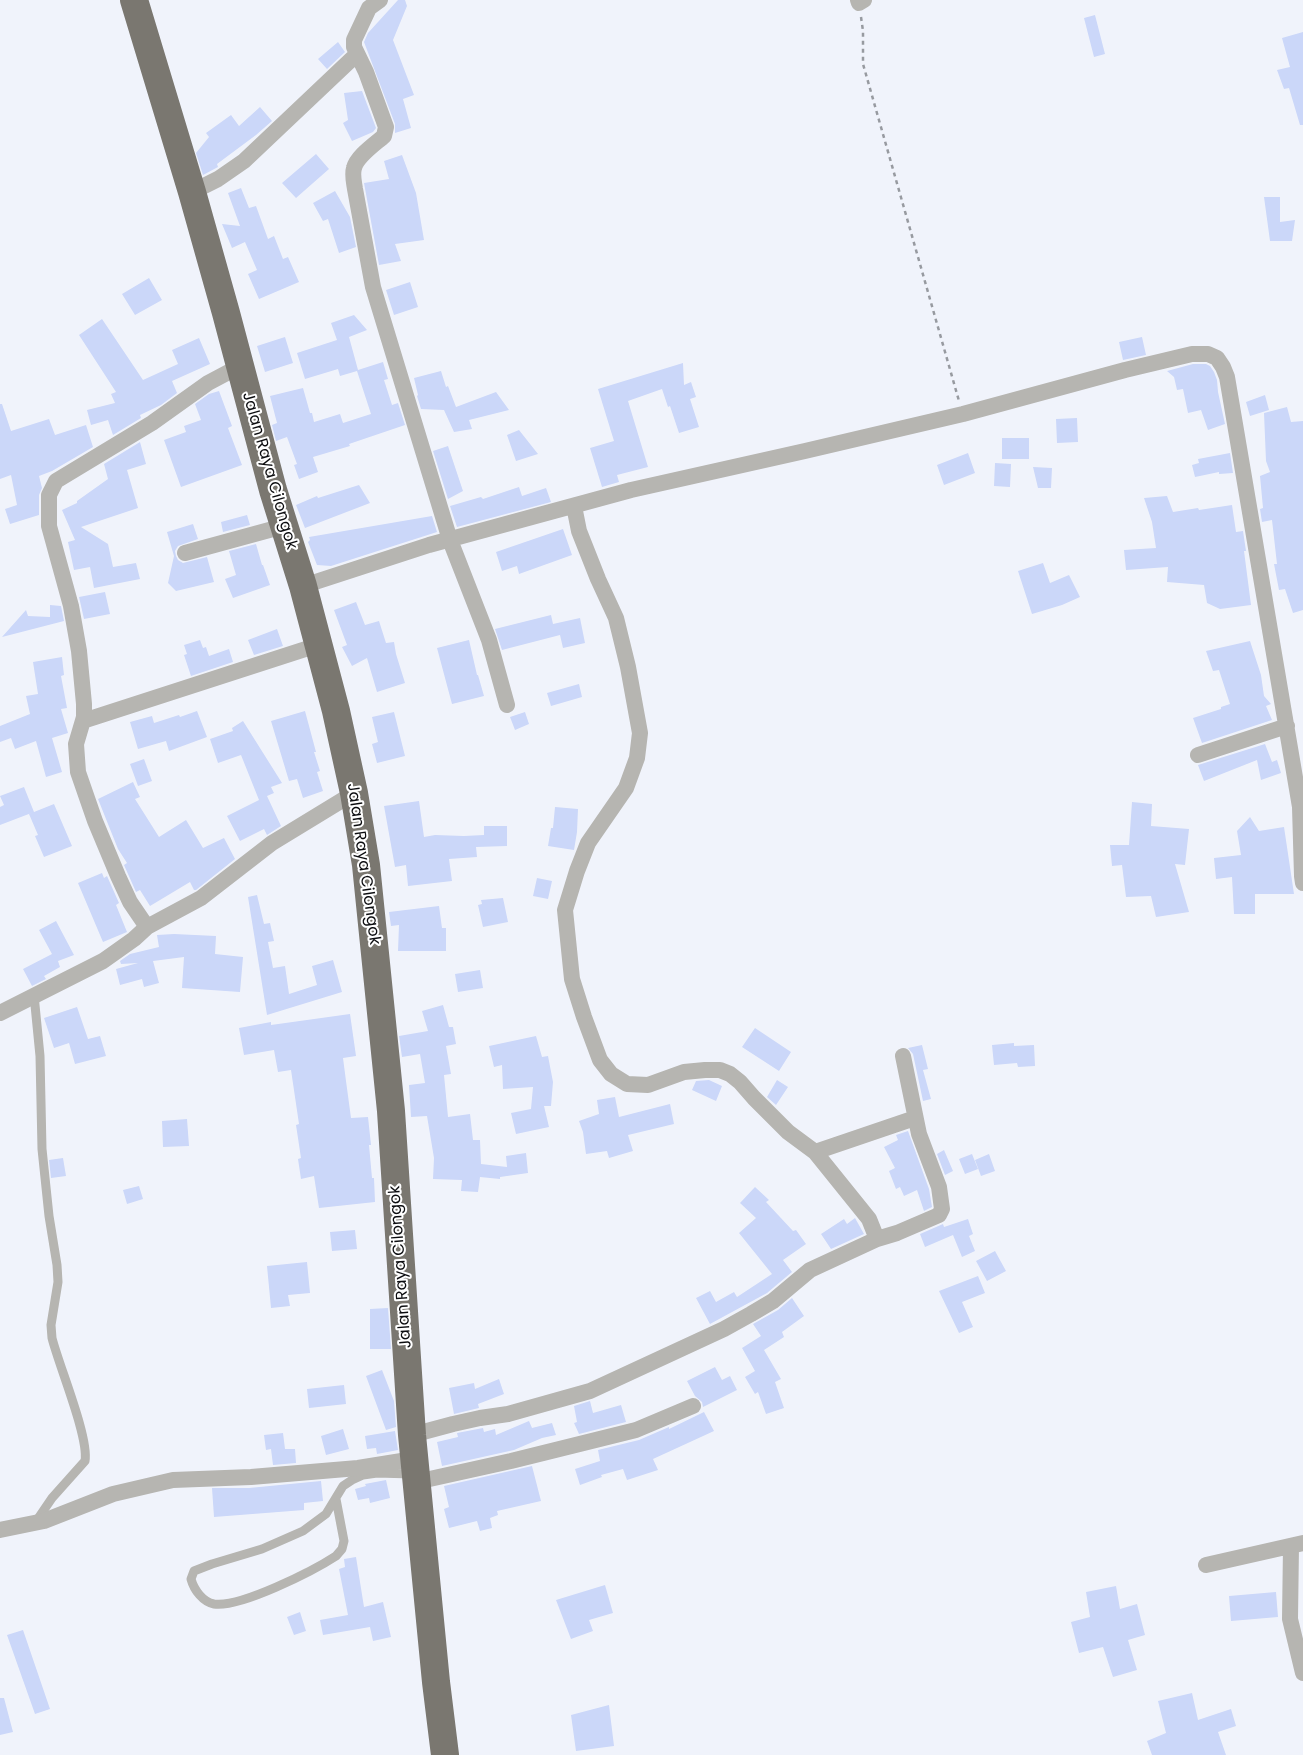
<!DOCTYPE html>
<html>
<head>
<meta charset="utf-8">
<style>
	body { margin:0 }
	canvas { display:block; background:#f0f3fb }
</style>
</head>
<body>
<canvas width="1303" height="1755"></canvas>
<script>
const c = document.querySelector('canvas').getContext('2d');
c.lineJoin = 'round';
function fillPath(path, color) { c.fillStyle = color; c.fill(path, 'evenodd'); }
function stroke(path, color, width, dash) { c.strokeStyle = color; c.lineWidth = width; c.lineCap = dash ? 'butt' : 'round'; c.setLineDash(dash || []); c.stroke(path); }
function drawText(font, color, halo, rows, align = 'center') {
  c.font = font + ' Poppins,sans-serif'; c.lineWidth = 4; c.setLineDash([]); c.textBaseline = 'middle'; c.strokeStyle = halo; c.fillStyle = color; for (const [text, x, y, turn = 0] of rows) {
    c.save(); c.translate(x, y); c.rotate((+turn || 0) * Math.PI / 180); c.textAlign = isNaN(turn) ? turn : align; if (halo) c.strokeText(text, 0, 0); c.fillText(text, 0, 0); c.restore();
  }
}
const building = new Path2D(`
	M398,0H405L407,6L393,40L414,95L403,99L411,128L395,133V124L364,42L368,33Z
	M1095,15L1105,54L1094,57L1084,18Z
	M1303,32V125H1300L1289,88L1284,89L1277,70L1290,67L1282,38Z
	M338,42L345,52L327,69L318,59Z
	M362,91L376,128L373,132L352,141L343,123L348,120L344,93Z
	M260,107L272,121L256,135L217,164L218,167L203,175L196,153L209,137L206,133L231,115L239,126Z
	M316,154L329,169L296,198L282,183Z
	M402,155L416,193L424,240L395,244L401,261L379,265L364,183L389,179L384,161Z
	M241,188L249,208L256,206L268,239L274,236L283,259L288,257L299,282L259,299L248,274L257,270L245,242L232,248L222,224L240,226L228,193Z
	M335,191L350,217L356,247L339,253L328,219L323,221L313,203Z
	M1264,197H1280V222L1295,220L1292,241H1270Z
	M149,278L162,300L135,315L122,294Z
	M410,282L418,307L394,315L386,290Z
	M354,315L367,330L349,337L358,370L383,362L388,379L384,380L392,405L398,403L405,425L349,444L350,446L313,457L318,472L299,479L294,465L297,464L287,437L276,441L272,425L277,423L270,396L303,388L310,413H312L314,422L340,414L343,423L371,414L357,371L340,376L338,369L305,379L297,353L337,340L331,323Z
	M102,319L143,380L178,364L172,350L199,338L210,364L172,381L177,393L161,405L140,415L141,418L113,435L108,420L91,425L87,410L115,403L111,394L116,392L79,335Z
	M285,337L293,363L265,372L257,346Z
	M1142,337L1146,355L1123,360L1119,342Z
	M683,363L684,385L691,382L696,397L690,399L699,427L679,433L670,406L668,407L662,389L628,401L648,467L617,475L619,482L602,487L590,448L614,441L598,389Z
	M1193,364H1206L1210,366L1214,372L1217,380L1218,392L1225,424L1208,430L1201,410L1188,413L1183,389L1177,390L1174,377L1167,371Z
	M441,371L446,387L448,386L456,407L496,392L509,410L469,420L472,429L454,432L444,410L421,409L417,396L418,395L414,378Z
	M219,391L232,426L228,428L242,465L181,487L164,440L186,432L184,426L201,420L195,404L209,394Z
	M1265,395L1269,410L1250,416L1246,402Z
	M0,404H2L11,431L49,419L55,435L86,425L93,447L52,471L39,476L42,488L39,495V515L10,524L5,509L17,505L11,475L0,479Z
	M1287,407L1291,422L1303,421V610L1293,613L1285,589L1279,590L1274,564H1277L1272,520L1262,522L1260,509L1263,508L1260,476L1270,472L1266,461L1264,413Z
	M1077,418L1078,442L1057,443L1056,419Z
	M519,430L538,454L516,461L507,435Z
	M1002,438H1029V459H1002Z
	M140,442L146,464L127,470L138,508L81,527L108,544L113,567L136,563L140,579L94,588L90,567L74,570L68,542L75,540L62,510L77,503V501L108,479L104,464Z
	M448,446L463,491L448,499L433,451Z
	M968,453L975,473L944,485L937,465Z
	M1230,453L1233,473L1219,474V472L1195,477L1192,465L1199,463L1198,459Z
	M995,463L1011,464L1010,487L994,486Z
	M1033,467L1052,468L1051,488H1038Z
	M359,485L370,503L305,528L296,505L317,496L318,498Z
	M519,487L522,496L546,488L551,502L457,527L450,506L481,497L483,499Z
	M1167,496L1173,512L1198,508L1199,510L1232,505L1236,532L1243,531L1246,551H1244L1251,605L1220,609L1207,603L1204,585L1167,582L1168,567L1126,570L1124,550L1156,548L1152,522L1144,498Z
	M247,515L250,525L223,532L221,522Z
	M432,516L437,532L331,566L317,565L308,542L310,540L309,537Z
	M193,524L198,539L178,546L175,551L176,556L178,560L183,563L207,557L214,582L176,591L168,583L174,556L167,532Z
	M563,529L572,555L519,574L517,566L502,571L496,552Z
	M256,544L262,565H263L270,585L233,598L225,579L236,575L229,551Z
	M1043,563L1050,583L1069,575L1080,597L1062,605L1032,614L1018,571Z
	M105,592L110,614L84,619L79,597Z
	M356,602L365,625L379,621L386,643L394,642L396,654L405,683L377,692L367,658L352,666L342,647L347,645L334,610Z
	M50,605L61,606L64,621L2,637L26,610L28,616L50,617Z
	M551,615L553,624L580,618L585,643L563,648L560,635L502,650L495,629Z
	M277,629L283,646L254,655L248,640Z
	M200,640L203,648L206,647L209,656L229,649L233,662L191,676L184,655L187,654L184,645Z
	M469,640L477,675H478L484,696L452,704L437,648Z
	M1250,641L1261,675L1264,696L1271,704L1266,706L1272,720L1202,743L1193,718L1221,709V707L1230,704L1219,670L1213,671L1206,651Z
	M62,657L64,675L61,676L67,708L61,709L68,733L52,738L62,772L46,777L36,741L15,749L11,738L0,742V726L30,714L26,696L38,694L33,662Z
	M579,684L582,697L551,706L547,693Z
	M197,711L207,737L169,751L166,741L138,749L130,722L152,716L154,723L179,715L180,717Z
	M305,711L316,752H314L320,771L317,772L323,791L303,798L297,779L289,781L271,721Z
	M394,712L405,756L377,763L372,744L378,742L372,717Z
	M525,712L529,724L515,730L510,717Z
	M243,721L282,783L271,787L274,793L267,796L281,826L267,835L264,829L240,841L227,816L259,800L241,755L218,763L210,739L233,731L232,728Z
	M1265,744L1272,762L1277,760L1281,773L1261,780L1257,760L1204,781L1198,765Z
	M144,759L152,781L138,786L130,764Z
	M133,782L140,797L135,799L159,837L186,820L203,848L224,838L235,859L196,890H194L190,882L150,906L140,890L136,892L124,865L127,863L118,849L98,799Z
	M24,787L34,812L0,825V807L4,805L0,796Z
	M419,801L424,837L435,835L464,836L484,835V826H507V846L476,847L477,857L449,859L452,881L408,886L406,865L395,867L384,806Z
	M1132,802L1152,804L1151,826L1189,829L1185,865L1175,864L1189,912L1156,917L1151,896L1126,897L1122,865L1112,866L1110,845H1129Z
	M54,804L72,846L44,857L35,836L38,835L29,814Z
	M555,807L578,809L577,832L574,850L548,846L551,828H553Z
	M1250,817L1259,831L1284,827L1294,894H1255V914H1234L1232,877L1216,879L1214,858L1241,855L1237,831Z
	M102,873L104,878L107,876L119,903L116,905L127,932L103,942L78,883Z
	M537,878L552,881L548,899L533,896Z
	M257,895L264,924L270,923L274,941L268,942L273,968L285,966L289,994L317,985L312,966L333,960L342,992L267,1015L248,897Z
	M503,898L508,922L483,927L478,905L482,904L481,900Z
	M439,906L442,928H446V951H398L399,925L391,926L389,912Z
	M56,921L74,955L58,961L60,967L44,976L46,979L32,986L23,969L52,954L39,930Z
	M174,934L216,936L215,954L243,957L240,992L182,988L184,957L153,961L159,983L144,987L142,979L120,985L116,969L138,963L121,964L120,961L130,954L159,947L157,935Z
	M480,970L483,988L458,992L455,974Z
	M443,1005L449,1027H453L456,1044L446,1046L451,1074L444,1075L448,1117L470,1114L473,1140H480L481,1164L507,1167L506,1156L526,1153L528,1173L500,1177V1179L480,1177L478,1192L461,1191L462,1180L433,1179L434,1158L427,1116L411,1117L409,1085L425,1083L420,1054L402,1057L399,1036L428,1031L422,1011Z
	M77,1007L88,1039L100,1036L106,1056L75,1064L69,1043L54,1048L44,1018Z
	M350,1014L356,1056L343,1058L346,1081L351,1118L368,1117L371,1145H369L372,1178H374L375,1202L319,1208L314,1176L301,1179L298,1159L301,1158L296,1125L299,1124L291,1070L278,1072L274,1050L244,1055L239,1028L271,1022V1025Z
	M755,1028L791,1052L779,1071L742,1047Z
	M536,1036L542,1057L548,1056L553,1082L551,1106H544L549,1127L516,1134L511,1113L531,1109L533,1087L503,1089L502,1065L494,1067L489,1046Z
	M1014,1043V1046L1034,1045L1035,1066L1018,1067L1017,1063L994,1065L992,1045Z
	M922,1045L928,1069L923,1070L931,1099L923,1101L913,1054L908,1048Z
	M709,1080L722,1086L716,1101L692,1090L696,1081Z
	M777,1080L788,1087L776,1105L767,1097Z
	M615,1097L619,1117L670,1104L674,1124L628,1135L633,1151L609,1158L607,1151L586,1154L583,1132L579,1121L599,1114L597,1100Z
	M187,1119L189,1146L163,1147L162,1121Z
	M908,1131L929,1189L932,1207L924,1211L917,1190L904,1196L900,1187L896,1189L889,1171L895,1168L884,1147L898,1140L896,1135Z
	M944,1150L953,1171L945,1175L937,1154Z
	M972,1154L978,1169L965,1174L959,1159Z
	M989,1154L995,1171L981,1176L975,1160Z
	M63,1158L66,1176L51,1178L49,1160Z
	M139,1186L143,1199L127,1204L123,1190Z
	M755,1187L769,1200L766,1202L793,1231L796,1230L806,1244L783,1260L792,1272L767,1293L710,1324L696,1298L710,1291L716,1302L734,1292L737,1297L772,1274L739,1233L756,1218L740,1203Z
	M855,1218L864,1234L831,1249L821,1234L844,1219L847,1224Z
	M968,1219L973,1234L969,1236L975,1251L962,1257L953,1235L925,1247L920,1234L943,1224L944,1227Z
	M355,1230L357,1249L332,1251L330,1232Z
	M995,1251L1006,1271L987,1281L976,1261Z
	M307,1262L310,1293L288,1295L290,1306L271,1308L267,1266Z
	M978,1276L985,1293L962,1302L973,1327L959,1333L939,1291Z
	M792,1298L804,1316L782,1332L784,1337L764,1350L781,1379L775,1382L784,1408L766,1414L758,1392L755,1394L745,1377L755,1371L742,1348L761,1336L753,1324L778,1310Z
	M388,1308L391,1349H370V1309Z
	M715,1367L722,1380L730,1376L737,1390L703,1407L702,1402L695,1396L687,1381Z
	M382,1370L394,1401L396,1427L386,1430L366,1376Z
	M499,1379L504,1394L478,1404L479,1408L454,1414L449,1388L474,1383L475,1389Z
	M344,1385L346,1404L309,1408L307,1389Z
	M590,1401L593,1413L621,1405L626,1422L579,1434L574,1423L577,1422L574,1406Z
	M704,1412L714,1431L653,1459L658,1470L627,1480L623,1469L601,1475L602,1477L580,1485L575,1469L600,1461L598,1450L639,1440L669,1427V1429Z
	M529,1421L532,1428L552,1423L556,1435L542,1438L514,1450L442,1466L437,1442L458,1437L457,1433L483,1428L484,1432L495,1429L496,1435Z
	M343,1429L349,1449L326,1455L321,1436Z
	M395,1431L398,1450L377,1454L376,1448L367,1449L365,1436Z
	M283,1433L285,1449H295L296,1463L273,1465L271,1449L266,1450L264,1435Z
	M532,1466L541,1501L497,1511L498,1515L490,1518L492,1528L480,1531L477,1521L449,1528L444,1509L449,1507L444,1486Z
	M386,1480L390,1498L370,1503L369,1498L358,1500L355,1489L366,1486L365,1484Z
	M321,1481L323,1501L304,1503V1510L214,1517L212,1488H249Z
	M356,1557L364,1607L383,1602L391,1637L373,1641L370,1627L323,1635L320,1620L348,1615L339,1569L345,1567L344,1559Z
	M605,1585L613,1613L589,1620L593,1631L571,1639L556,1600Z
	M1116,1586L1120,1609L1137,1604L1145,1635L1128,1640L1137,1670L1113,1677L1103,1647L1079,1653L1071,1622L1090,1617L1086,1592Z
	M1276,1592L1278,1617L1231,1621L1229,1596Z
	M300,1612L306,1631L294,1635L287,1617Z
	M23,1630L50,1709L35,1714L7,1635Z
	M1192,1693L1198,1720L1231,1709L1236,1726L1218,1732L1226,1755H1152L1147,1741L1166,1733L1158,1701Z
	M0,1698H4L13,1732L0,1735Z
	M609,1705L614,1746L576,1751L571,1715Z`);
const path = new Path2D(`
	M861,17L863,31V64L959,401`);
const service = new Path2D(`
	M34,995L40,1056L42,1149L49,1216L57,1265L58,1282L51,1325L52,1338C59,1366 89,1437 85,1461L52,1498L35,1523
	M336,1499L344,1541L342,1549L336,1556C313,1571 240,1608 214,1604C203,1602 194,1590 191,1579L194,1571L212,1564L262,1549L303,1531L326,1514L343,1486L352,1480L363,1475L377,1473L412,1474`);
const minor = new Path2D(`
	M380,0L369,8L354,40V47L366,72L386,127L384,136C375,144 357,156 354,168C352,175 354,182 355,189L373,287L450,540L489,640L507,705
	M858,0L859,3L864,0
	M192,192L218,179L244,161L357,54
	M574,506L579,531L598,579L616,618L628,667L640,733L637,758L626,788L588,843L577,871L565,910L572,979L584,1017L600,1060L611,1074L627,1084L648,1085L684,1072L705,1070H720L730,1074L740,1082L754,1098L788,1132L815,1152L915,1118
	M185,553L284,526
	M303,586L429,545L631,490L805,451L963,414L1125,370L1192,354H1208L1217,358L1223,367L1227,377L1300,807L1302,876L1303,883
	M83,721L318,645
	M1198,755L1287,726
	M147,927L130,902L118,876L95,821L78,772L76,744L84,717V704L79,651L71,606L49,526V495L56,481L152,423L208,383L240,366
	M0,1013L103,961L134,939L147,927L201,898L272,843L354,793
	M815,1152L869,1219L877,1239
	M412,1435L453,1424L480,1418L508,1414L590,1391L724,1329L751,1314L773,1301L810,1270L877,1239L897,1233L939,1215L942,1209L939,1187L919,1134L903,1056
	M416,1482L511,1461L636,1430L693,1406
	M0,1530L44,1521L113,1494L173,1480L251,1477L358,1468L414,1459
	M1291,1546L1290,1619L1303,1673
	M1206,1565L1303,1543`);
const trunk = new Path2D(`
	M134,0L192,192L226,313L273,490L303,586L336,711L354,793L366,865L391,1111L412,1435L436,1682L445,1755`);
const streetNames = [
	["Jalan Raya Cilongok",269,471,74],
	["Jalan Raya Cilongok",363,864,82],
	["Jalan Raya Cilongok",401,1267,-94]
];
fillPath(building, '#cbd7f9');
stroke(path, '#979aa0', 2.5, [4, 4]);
stroke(service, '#b6b5b1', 9);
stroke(minor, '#b6b5b1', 16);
stroke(trunk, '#7a7770', 28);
drawText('16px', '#0b0c0f', '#fff', streetNames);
</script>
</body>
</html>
